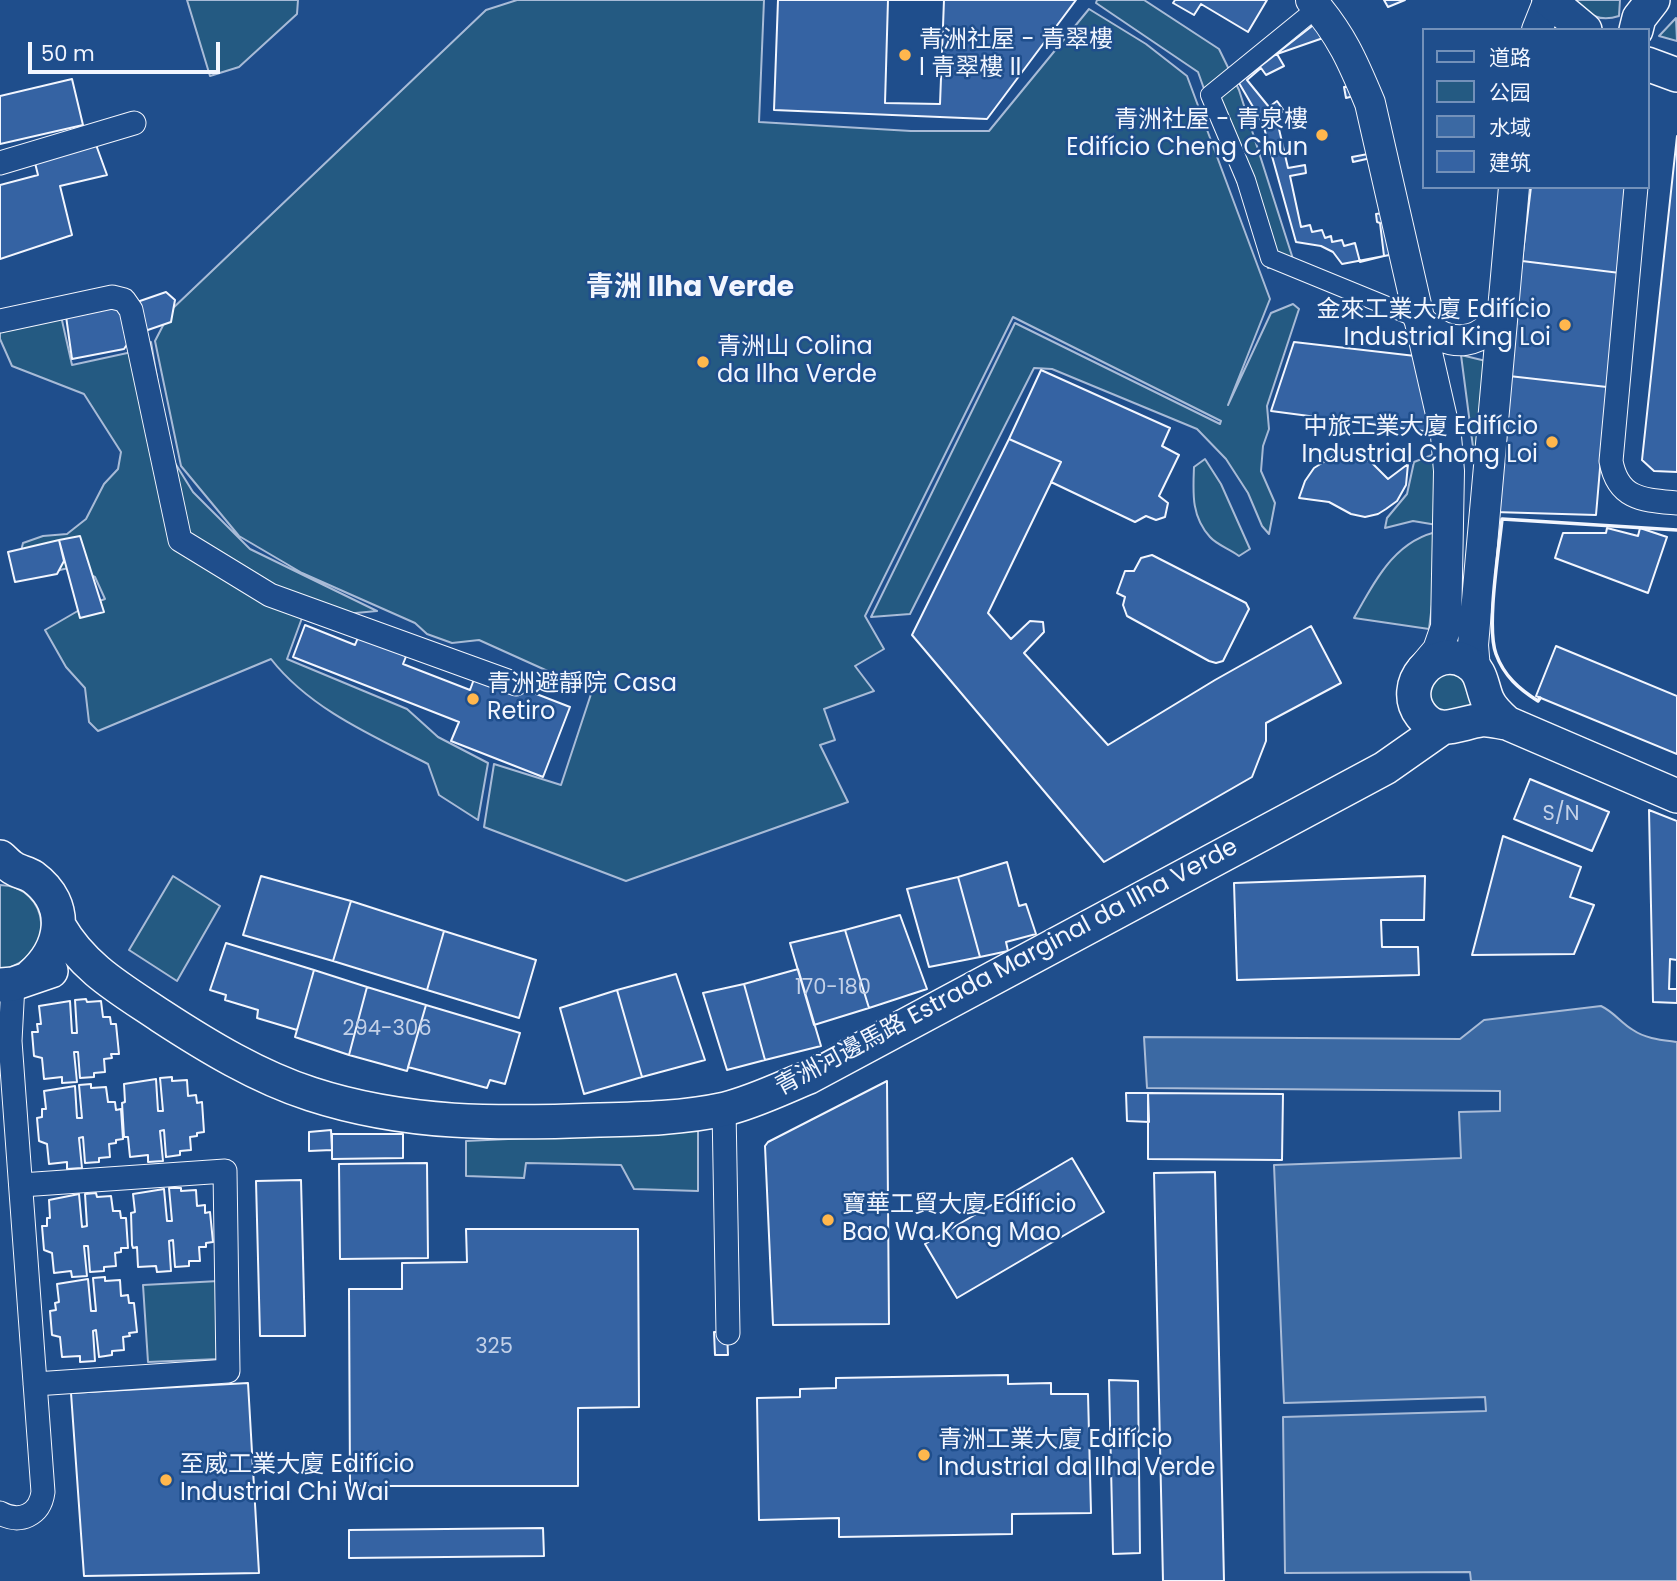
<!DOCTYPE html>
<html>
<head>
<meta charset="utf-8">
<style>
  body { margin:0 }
  #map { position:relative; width:1677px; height:1581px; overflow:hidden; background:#1f4e8c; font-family:Poppins,"Noto Sans SC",sans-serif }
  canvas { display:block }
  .legend { position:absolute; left:1422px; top:28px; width:228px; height:161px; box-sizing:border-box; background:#1f4e8c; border:2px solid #7391ba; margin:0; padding:9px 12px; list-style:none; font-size:21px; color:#f2f6ff }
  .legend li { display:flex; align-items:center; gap:14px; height:35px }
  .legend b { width:35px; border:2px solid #7391ba }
  .scale { position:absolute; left:28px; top:42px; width:192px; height:32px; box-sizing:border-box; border:4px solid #f2f6ff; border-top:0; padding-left:9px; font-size:21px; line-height:24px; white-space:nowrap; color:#f2f6ff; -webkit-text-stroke:5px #1f4e8c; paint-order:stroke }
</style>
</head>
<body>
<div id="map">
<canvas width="1677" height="1581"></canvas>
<ul class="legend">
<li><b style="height:9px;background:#1f4e8c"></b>道路</li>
<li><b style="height:19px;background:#245a82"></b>公园</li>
<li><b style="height:19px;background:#3b69a3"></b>水域</li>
<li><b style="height:19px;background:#3563a3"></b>建筑</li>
</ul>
<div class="scale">50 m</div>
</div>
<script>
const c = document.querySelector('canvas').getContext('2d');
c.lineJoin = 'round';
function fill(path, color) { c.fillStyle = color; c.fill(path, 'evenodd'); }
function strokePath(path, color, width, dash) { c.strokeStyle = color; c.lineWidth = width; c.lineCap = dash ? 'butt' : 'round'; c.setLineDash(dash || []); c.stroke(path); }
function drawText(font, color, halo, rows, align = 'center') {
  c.font = font + ' Poppins,"Noto Sans SC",sans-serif'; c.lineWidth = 5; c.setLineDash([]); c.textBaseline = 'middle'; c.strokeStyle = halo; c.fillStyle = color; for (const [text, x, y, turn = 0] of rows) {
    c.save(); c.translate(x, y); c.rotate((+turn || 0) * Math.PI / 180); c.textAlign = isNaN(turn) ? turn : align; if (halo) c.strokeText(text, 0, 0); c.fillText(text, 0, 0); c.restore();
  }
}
const green = new Path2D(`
  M 187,0 L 298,0 L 297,14 L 239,67 L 210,76 Z
  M 517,0 L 764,0 L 759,122 L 911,131 L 989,131 L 1089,9 L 1146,44 L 1187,76 L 1270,299 L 1228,405 L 1271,313 L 1293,304 L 1299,309 L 1267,406 L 1269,429 L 1263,446 L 1261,471 L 1275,503 L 1269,534 L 1262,526 L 1248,493 L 1226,459 L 1197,429 L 1052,369 L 1034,368 L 910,614 L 871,617 L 1015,323 L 1220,424 L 1221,421 L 1013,317 L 865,616 L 884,649 L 855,666 L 874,691 L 824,709 L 835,740 L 820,745 L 848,802 L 626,881 L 484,827 L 494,764 L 561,785 L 592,691 L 479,640 L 452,643 L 427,634 L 415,623 L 302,573 L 239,536 L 181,466 L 155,341 L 171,310 L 486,10 Z
  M 1097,0 L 1144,0 L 1219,49 L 1239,90 L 1293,259 L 1268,268 L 1198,72 L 1096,3 Z
  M 1573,0 L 1620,0 L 1619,16 C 1598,23 1589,14 1573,0 Z
  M 1676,18 L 1677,41 L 1659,36 Z
  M 61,316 L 72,365 L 132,352 L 151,342 L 170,455 L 193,492 L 250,549 L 377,611 L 302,618 L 287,659 L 407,709 L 438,737 L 488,763 L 478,820 L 439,795 L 428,764 C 373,736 310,709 271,659 L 98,731 L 89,722 L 85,688 L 66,667 L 45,630 L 88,605 L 105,599 L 95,577 L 73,567 L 38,575 L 18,563 L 23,543 L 43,536 L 67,534 L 86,519 L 104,484 L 118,469 L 121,452 L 84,394 L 12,366 L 0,339 L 0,331 Z
  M 1461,355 L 1490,362 L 1476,470 Z
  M 1432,455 L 1437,472 L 1437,525 L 1413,521 L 1385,528 L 1387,518 L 1407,494 L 1414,462 Z
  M 1205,459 L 1221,484 L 1250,549 L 1239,556 C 1230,549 1217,545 1210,537 C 1191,516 1193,493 1194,467 Z
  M 1441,531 L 1429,629 L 1354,618 C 1375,581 1395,539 1441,531 Z
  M 1458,667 L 1474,704 L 1444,720 L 1422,686 Z
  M 173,876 L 220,906 L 177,981 L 129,950 Z
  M 0,885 C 50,886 59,956 2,970 L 0,969 Z
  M 698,1130 L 698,1191 L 634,1189 L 621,1165 L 526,1163 L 524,1178 L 466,1176 L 466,1141 Z
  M 219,1281 L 219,1359 L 148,1362 L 143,1285 Z`);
fill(green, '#245a82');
strokePath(green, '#a8bbd7', 2);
const water = new Path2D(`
  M 1601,1006 C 1614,1012 1621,1023 1633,1030 C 1646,1039 1662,1040 1677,1042 L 1677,1581 L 1471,1581 L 1470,1572 L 1285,1573 L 1283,1417 L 1486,1411 L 1485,1397 L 1284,1403 L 1274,1165 L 1461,1158 L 1459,1112 L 1500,1111 L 1500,1091 L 1147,1088 L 1144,1037 L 1460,1039 L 1484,1020 Z`);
fill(water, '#3b69a3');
strokePath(water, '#a8bbd7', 2);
const building = new Path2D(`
  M 778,0 L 1076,0 L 987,119 L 774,110 Z
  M 888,0 L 944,0 L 940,104 L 885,103 Z
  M 1175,0 L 1267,0 L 1248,32 L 1201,4 L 1194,15 L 1173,3 Z
  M 1384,0 L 1405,0 L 1388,7 Z
  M 1321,19 L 1377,158 L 1400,253 L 1342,264 L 1333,252 L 1321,246 L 1296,242 L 1263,124 L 1239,83 Z
  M 1326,37 L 1351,86 L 1344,87 L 1346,98 L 1354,96 L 1368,154 L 1352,157 L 1353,162 L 1371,158 L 1383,213 L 1376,214 L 1377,222 L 1380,223 L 1384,256 L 1360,262 L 1355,243 L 1344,246 L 1342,240 L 1332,242 L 1331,236 L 1325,238 L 1322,230 L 1312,232 L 1310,225 L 1301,227 L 1290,176 L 1306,173 L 1305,165 L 1288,168 L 1276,116 L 1284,111 L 1277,101 L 1269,107 L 1247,80 L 1261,68 L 1266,75 L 1284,66 L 1277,54 Z
  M 72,79 L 83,125 L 0,144 L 0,96 Z
  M 1677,136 L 1677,472 L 1654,471 L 1642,460 Z
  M 95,142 L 107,175 L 60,186 L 72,235 L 0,259 L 0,185 L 38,175 L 34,159 Z
  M 1531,187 L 1630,187 L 1620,273 L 1522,261 Z
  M 1522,261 L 1620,273 L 1607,387 L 1509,376 Z
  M 166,292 L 175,300 L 171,322 L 142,332 L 137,302 Z
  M 126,300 L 128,343 L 124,349 L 72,359 L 65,309 Z
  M 1294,342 L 1424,357 L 1431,432 L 1271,411 Z
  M 1041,370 L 1170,428 L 1162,446 L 1179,455 L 1159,496 L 1168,503 L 1165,517 L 1156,520 L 1146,516 L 1135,522 L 1051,482 L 1061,462 L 1009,439 Z
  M 1509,376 L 1607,387 L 1596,515 L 1494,512 Z
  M 1009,439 L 1061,462 L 988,613 L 1011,639 L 1030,621 L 1043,622 L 1044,632 L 1024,653 L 1108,745 L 1215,680 L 1311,626 L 1341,683 L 1266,723 L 1266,741 L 1252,777 L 1104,862 L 912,635 Z
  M 1335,455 L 1358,455 L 1372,463 L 1388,479 L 1408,464 L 1406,485 L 1397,501 L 1386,509 L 1378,514 L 1365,517 L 1351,514 L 1329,502 L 1299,498 L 1305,481 L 1314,468 Z
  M 1607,528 L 1638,536 L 1640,528 L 1667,537 L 1648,593 L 1555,558 L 1563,533 L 1606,533 Z
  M 80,536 L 104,612 L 80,618 L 59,540 Z
  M 59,540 L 64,561 L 57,574 L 15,582 L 8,552 Z
  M 1152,555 L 1246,603 L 1249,609 L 1223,661 L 1216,663 L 1209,661 L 1127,616 L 1123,605 L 1125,597 L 1117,593 L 1125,571 L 1134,571 L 1141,558 Z
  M 305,625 L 355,645 L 359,635 L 407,654 L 403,664 L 470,690 L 477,671 L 570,707 L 543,777 L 451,741 L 459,722 L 293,657 Z
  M 1556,646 L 1677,696 L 1677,754 L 1536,696 Z
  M 1530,779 L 1609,812 L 1592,851 L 1514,819 Z
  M 1649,810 L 1677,821 L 1677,1003 L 1653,1002 Z
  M 1503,836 L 1581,867 L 1570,897 L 1594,905 L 1574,954 L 1472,955 Z
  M 1007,862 L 1019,906 L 1026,904 L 1036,934 L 1006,942 L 1008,951 L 980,957 L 958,877 Z
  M 261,876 L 351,901 L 333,961 L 243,935 Z
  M 1425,876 L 1424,920 L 1381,920 L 1382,947 L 1418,947 L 1419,975 L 1237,980 L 1234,883 Z
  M 958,877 L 980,957 L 929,967 L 907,889 Z
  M 351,901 L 444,931 L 427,990 L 333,961 Z
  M 900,915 L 927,989 L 869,1008 L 845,930 Z
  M 845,930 L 869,1008 L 814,1025 L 790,943 Z
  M 444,931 L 536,960 L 519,1018 L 427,990 Z
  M 226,943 L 314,970 L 297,1030 L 257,1018 L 258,1010 L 225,1000 L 226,995 L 210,990 Z
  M 1670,959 L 1677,960 L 1677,989 L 1669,989 Z
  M 798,969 L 821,1046 L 765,1060 L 744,984 Z
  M 314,970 L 367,987 L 349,1055 L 295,1037 Z
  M 676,974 L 705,1060 L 642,1077 L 617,990 Z
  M 744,984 L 765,1060 L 727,1070 L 703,993 Z
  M 367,987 L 426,1005 L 407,1071 L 349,1055 Z
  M 617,990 L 642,1077 L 584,1094 L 560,1008 Z
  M 86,999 L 87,1002 L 101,1001 L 103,1017 L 110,1017 L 111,1024 L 116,1024 L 119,1054 L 111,1054 L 112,1058 L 104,1059 L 105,1072 L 94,1073 L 94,1077 L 80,1078 L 78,1052 L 74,1052 L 77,1082 L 62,1083 L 62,1077 L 44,1079 L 42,1058 L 34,1056 L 32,1032 L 38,1032 L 37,1024 L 41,1024 L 39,1006 L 70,1001 L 72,1033 L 77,1033 L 75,1000 Z
  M 426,1005 L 520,1033 L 505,1084 L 490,1080 L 487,1088 L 408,1067 Z
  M 172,1077 L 172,1081 L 187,1080 L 188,1096 L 196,1095 L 197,1103 L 202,1102 L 204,1132 L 197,1133 L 197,1136 L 190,1137 L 191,1150 L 180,1151 L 180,1155 L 166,1157 L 164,1130 L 160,1131 L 163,1161 L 148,1162 L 148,1155 L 130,1157 L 128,1137 L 124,1137 L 122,1103 L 125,1102 L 124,1084 L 156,1079 L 158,1111 L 163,1111 L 160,1078 Z
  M 887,1081 L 889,1324 L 773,1325 L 765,1146 L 768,1142 Z
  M 91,1084 L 91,1088 L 106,1087 L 108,1102 L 115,1102 L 116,1110 L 121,1109 L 123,1139 L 116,1140 L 116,1143 L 109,1144 L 110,1157 L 99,1158 L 99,1162 L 85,1163 L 83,1137 L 79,1138 L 82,1168 L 67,1169 L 67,1162 L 49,1164 L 47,1144 L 39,1141 L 37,1118 L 42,1117 L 42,1109 L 46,1109 L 44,1091 L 75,1086 L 77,1118 L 82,1118 L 79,1085 Z
  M 1126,1093 L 1148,1093 L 1149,1122 L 1127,1121 Z
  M 1148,1093 L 1283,1094 L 1282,1160 L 1148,1159 Z
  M 331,1130 L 332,1150 L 309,1151 L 309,1132 Z
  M 332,1134 L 403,1134 L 403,1158 L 332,1159 Z
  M 1072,1158 L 1104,1212 L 957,1298 L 925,1244 Z
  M 427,1163 L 428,1258 L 340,1259 L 339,1164 Z
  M 1215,1172 L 1224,1581 L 1163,1581 L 1154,1173 Z
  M 301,1180 L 305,1336 L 260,1336 L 256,1181 Z
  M 169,1188 L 181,1188 L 181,1191 L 196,1190 L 197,1206 L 205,1205 L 205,1213 L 210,1212 L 213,1242 L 206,1243 L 206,1247 L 199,1247 L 200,1261 L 189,1261 L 189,1266 L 175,1267 L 173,1240 L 169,1241 L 171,1271 L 157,1272 L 156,1266 L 138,1267 L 137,1247 L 133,1248 L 132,1245 L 131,1213 L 135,1212 L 133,1194 L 164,1189 L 167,1221 L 172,1221 Z
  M 96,1193 L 97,1197 L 111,1196 L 113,1211 L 120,1211 L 121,1218 L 126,1218 L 128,1248 L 121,1248 L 121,1252 L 115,1253 L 116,1266 L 104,1267 L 104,1271 L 90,1272 L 88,1246 L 84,1246 L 87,1276 L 72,1277 L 71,1271 L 54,1273 L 52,1253 L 44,1250 L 42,1226 L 47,1226 L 47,1218 L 50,1218 L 49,1200 L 79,1194 L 82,1227 L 87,1226 L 85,1194 Z
  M 466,1229 L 638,1229 L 639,1407 L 578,1408 L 578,1486 L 350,1486 L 349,1289 L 402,1289 L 402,1263 L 467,1262 Z
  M 105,1277 L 105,1281 L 120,1280 L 121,1296 L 128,1295 L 129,1303 L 134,1303 L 137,1332 L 129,1333 L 130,1336 L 123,1337 L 124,1350 L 112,1351 L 112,1355 L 99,1357 L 96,1330 L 93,1331 L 95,1361 L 80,1362 L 80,1356 L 62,1357 L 60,1337 L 52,1335 L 50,1311 L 56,1310 L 55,1303 L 59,1302 L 57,1284 L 88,1279 L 91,1311 L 96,1311 L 93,1278 Z
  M 714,1332 L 727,1332 L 728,1355 L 715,1355 Z
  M 1008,1375 L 1008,1384 L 1051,1383 L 1051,1394 L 1088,1394 L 1091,1513 L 1012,1514 L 1012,1534 L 839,1537 L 839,1518 L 759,1520 L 757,1398 L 800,1397 L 800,1389 L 836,1388 L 836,1378 Z
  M 1109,1380 L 1138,1381 L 1140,1553 L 1113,1554 Z
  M 248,1383 L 259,1573 L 84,1576 L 71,1393 Z
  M 543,1528 L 544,1556 L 349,1558 L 349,1530 Z`);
fill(building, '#3563a3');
strokePath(building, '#f2f6ff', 2);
const pedestrian = new Path2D(`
  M 1318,7 L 1210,95 L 1246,180 L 1270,258 L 1419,319`);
const minor = new Path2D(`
  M 0,163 L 134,123
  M 1636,187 L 1611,461 C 1618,500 1644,500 1677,503
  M 0,321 L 112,297 L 124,300 L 131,310 L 180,540 L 270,595 L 516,684
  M 724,1109 L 728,1333
  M 21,1185 L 225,1171 L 228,1371 L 35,1384
  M 0,1513 C 20,1524 40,1515 43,1492 L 10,1041 L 13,984`);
const tertiary = new Path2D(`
  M 1311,0 C 1341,34 1353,62 1370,103 L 1446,436 L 1449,471 L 1446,627 L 1438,650 L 1422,669
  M 1537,30 L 1549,0
  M 1419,319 C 1447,351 1487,347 1503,306
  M 1475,669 L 1473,645 L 1514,187`);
const secondary = new Path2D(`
  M 1549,0 L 1585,30
  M 1636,30 L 1639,18 L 1653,0
  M 1647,64 L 1677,75
  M 1507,723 C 1499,716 1491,709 1487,699 C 1481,684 1482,671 1467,662 C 1434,643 1398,685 1421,715 C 1438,737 1459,723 1481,720 C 1489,719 1499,722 1507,723 L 1677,796
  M 0,857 C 4,860 8,865 13,868 C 19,872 27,873 33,877 C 71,905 63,948 31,976
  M 59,926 C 84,969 121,989 161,1016 C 207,1046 258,1077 311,1094 C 406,1125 500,1124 599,1120 C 640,1119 684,1118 725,1109 C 754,1102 782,1088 809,1077 L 1385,768 L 1442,728
  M 0,985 L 13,984 L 51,971`);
strokePath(pedestrian, '#f2f6ff', 20);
strokePath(minor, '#f2f6ff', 25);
strokePath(tertiary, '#f2f6ff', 32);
strokePath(secondary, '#f2f6ff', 36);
strokePath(pedestrian, '#1f4e8c', 18);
strokePath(minor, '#1f4e8c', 23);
strokePath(tertiary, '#1f4e8c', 30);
strokePath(secondary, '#1f4e8c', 33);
strokePath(new Path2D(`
  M 1540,698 L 1538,701 C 1519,689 1504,676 1496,654 C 1486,627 1499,550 1502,519 L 1677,530`), '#f2f6ff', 3.5);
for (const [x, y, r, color] of [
  [905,55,7,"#ffb74d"],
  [1322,135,7,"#ffb74d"],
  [1565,325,7,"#ffb74d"],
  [703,362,7,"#ffb74d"],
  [1552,442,7,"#ffb74d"],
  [473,699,7,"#ffb74d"],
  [828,1220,7,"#ffb74d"],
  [924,1455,7,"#ffb74d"],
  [166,1480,7,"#ffb74d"]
]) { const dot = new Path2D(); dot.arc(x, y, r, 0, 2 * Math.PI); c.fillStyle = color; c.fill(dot); strokePath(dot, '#1f4e8c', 2.5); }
drawText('21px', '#c3d1e8', null, [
  ["S/N",1561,815],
  ["170-180",833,989],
  ["294-306",387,1030],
  ["325",494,1348]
]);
drawText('24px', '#f2f6ff', '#1f4e8c', [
  ["青洲社屋 - 青翠樓",919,41],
  ["I 青翠樓 II",919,69],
  ["青洲社屋 - 青泉樓",1308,121,"right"],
  ["Edifício Cheng Chun",1308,149,"right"],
  ["金來工業大廈 Edifício",1551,311,"right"],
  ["Industrial King Loi",1551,339,"right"],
  ["青洲山 Colina",717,348],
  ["da Ilha Verde",717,376],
  ["中旅工業大廈 Edifício",1538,428,"right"],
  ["Industrial Chong Loi",1538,456,"right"],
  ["青洲避靜院 Casa",487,685],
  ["Retiro",487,713],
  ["寶華工貿大廈 Edifício",842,1206],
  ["Bao Wa Kong Mao",842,1234],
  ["青洲工業大廈 Edifício",938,1441],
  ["Industrial da Ilha Verde",938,1469],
  ["至威工業大廈 Edifício",180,1466],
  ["Industrial Chi Wai",180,1494]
], 'left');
drawText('24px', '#f2f6ff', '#1f4e8c', [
  ["青洲河邊馬路 Estrada Marginal da Ilha Verde",1007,968,-28]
]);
drawText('bold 28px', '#f2f6ff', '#1f4e8c', [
  ["青洲 Ilha Verde",690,289]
]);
</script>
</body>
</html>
